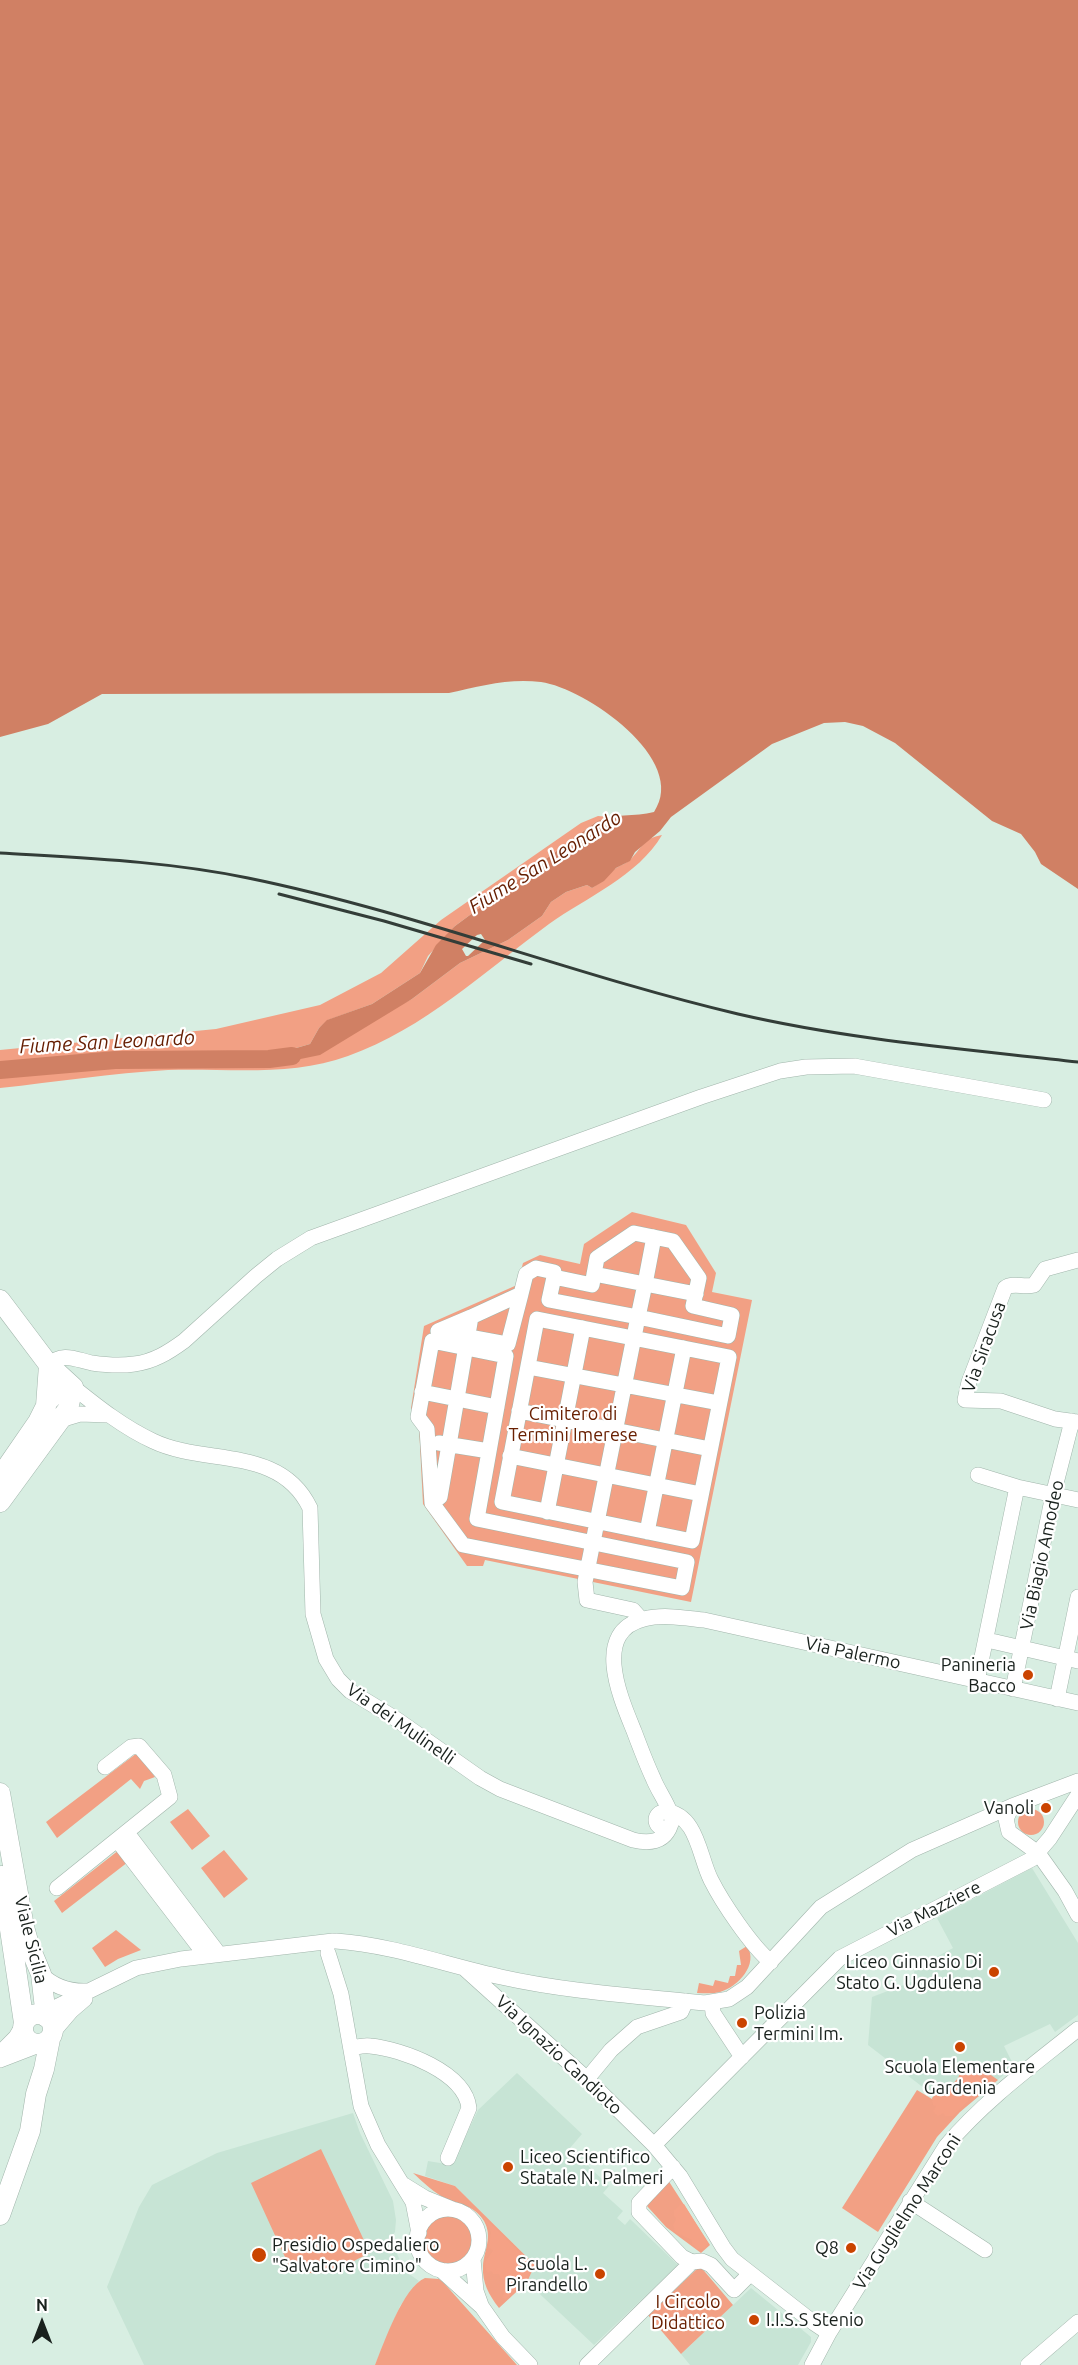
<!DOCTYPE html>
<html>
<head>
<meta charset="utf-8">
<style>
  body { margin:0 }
  #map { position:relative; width:1078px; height:2365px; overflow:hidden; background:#d8eee2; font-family:Ubuntu,sans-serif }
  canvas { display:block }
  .north { position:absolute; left:12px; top:2293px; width:60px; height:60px; -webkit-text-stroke:4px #fff; paint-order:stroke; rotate:0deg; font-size:16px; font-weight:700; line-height:24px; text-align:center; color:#19211d }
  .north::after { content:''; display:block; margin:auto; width:21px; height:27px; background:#19211d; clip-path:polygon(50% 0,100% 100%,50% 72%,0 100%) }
</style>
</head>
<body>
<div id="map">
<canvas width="1078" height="2365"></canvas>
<div class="north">N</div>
</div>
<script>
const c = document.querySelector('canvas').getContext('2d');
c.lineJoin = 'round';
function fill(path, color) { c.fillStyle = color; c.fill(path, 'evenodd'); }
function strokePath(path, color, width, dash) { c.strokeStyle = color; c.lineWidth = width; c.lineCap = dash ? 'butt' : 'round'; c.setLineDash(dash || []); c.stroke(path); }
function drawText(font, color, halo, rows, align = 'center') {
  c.font = font + ' Ubuntu,sans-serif'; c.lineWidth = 4.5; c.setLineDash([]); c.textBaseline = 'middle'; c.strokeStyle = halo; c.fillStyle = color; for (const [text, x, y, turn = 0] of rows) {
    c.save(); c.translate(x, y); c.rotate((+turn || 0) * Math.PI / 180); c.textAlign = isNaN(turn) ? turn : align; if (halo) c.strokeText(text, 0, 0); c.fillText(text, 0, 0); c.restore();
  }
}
fill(new Path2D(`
  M 1032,1868 L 1078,1943 L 1078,2015 L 1055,2032 L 1050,2024 L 1004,2046 L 1014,2066 L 960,2112 L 920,2085 L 868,2045 L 872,1997 L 914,1981 L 914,1972 L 918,1967 L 953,1948 L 937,1918 Z
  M 517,2073 L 582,2134 L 570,2148 L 609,2186 L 603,2193 L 623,2211 L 617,2218 L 625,2225 L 630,2219 L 678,2265 L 594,2345 L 527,2282 L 535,2265 L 455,2186 L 425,2176 L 428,2161 L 452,2165 L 478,2110 Z
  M 353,2113 L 360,2133 L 393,2201 L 396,2220 L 395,2232 L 390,2239 L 405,2271 L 419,2281 L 400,2306 L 375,2365 L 144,2365 L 107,2287 L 139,2207 L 152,2185 L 217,2153 Z
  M 751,2288 L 811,2337 L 811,2342 L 798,2365 L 690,2365 L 681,2354 Z`), '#c7e4d5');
fill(new Path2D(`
  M 598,816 L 610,817 L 596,822 L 455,926 L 428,956 L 420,973 L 372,1004 L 328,1020 L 319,1028 L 310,1044 L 279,1053 L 281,1063 L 412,999 L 460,963 L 508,940 L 542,916 L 551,902 L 566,892 L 587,885 L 592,888 C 602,882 609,872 618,867 C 621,865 627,863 630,860 C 642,848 643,838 662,835 C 638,876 587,897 549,924 C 485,971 424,1029 348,1056 C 292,1077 227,1068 168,1070 C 112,1073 56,1082 0,1088 L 0,1050 L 216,1029 L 320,1005 L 381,973 L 441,920 L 581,823 Z
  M 632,1212 L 686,1225 L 716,1273 L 712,1292 L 752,1300 L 691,1602 L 485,1560 L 483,1566 L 467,1566 L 423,1504 L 419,1427 L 411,1408 L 424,1326 L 517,1285 L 523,1263 L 540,1255 L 580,1264 L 584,1244 Z
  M 137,1753 L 155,1777 L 144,1781 L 140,1789 L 131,1779 L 57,1838 L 46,1822 Z
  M 188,1809 L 210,1836 L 192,1850 L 170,1822 Z
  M1018 1822a13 13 0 1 1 26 0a13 13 0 1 1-26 0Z
  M 119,1850 L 128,1862 L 62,1913 L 54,1901 Z
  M 224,1850 L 248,1879 L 224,1898 L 201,1868 Z
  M 116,1930 L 141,1950 L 118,1959 L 105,1967 L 92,1948 Z
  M 747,1946 C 759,1964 738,1987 720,1992 C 713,1994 704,1993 697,1993 L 699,1983 L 713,1986 L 715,1980 L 728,1983 L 730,1976 L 735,1976 L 737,1965 L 741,1965 L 739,1951 Z
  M 972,2062 L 998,2080 L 960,2112 L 937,2137 L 878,2232 L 842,2208 L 917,2090 L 937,2102 Z
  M 321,2149 L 370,2253 C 338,2268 325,2281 290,2268 L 251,2183 Z
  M 413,2173 L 455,2186 L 535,2265 L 527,2282 L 499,2308 C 489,2295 482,2283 483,2266 C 484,2250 493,2237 484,2221 C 474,2204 457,2205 441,2196 C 431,2190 422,2181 413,2173 Z
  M 668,2180 L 710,2245 L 701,2253 L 666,2227 L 647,2206 Z
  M424 2240a25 25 0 1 1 50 0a25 25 0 1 1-50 0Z
  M 700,2266 L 733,2305 L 681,2354 L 648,2315 Z
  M 425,2278 L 439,2279 L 443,2282 L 517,2365 L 375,2365 C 384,2343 403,2287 425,2278 Z`), '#f2a084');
fill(new Path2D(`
  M 970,2069 L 979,2073 L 981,2080 L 975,2088 L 967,2092 L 969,2096 L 968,2101 L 953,2116 L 945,2116 L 943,2113 L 938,2116 L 935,2114 L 933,2111 L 936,2106 L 933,2105 L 932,2098 C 937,2092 952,2084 957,2081 L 960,2073 Z
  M 681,2204 L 684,2204 L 708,2243 L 705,2248 L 697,2249 L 692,2244 L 692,2240 L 675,2232 L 673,2225 L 676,2219 L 674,2216 L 674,2210 Z
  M 483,2216 L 533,2265 L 525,2281 L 506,2299 L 502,2298 L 508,2280 L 501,2278 L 499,2274 L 493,2274 L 491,2271 L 488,2273 C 482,2263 487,2259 493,2251 L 489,2248 L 491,2232 Z`), '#f5a185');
fill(new Path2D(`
  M 0,0 L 1078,0 L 1078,889 L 1041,864 L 1035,852 L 1021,834 L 992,821 L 895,743 L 863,726 L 845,722 L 824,723 L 772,744 L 671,817 L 660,831 L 635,852 L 630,861 L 616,868 L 604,881 L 592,888 L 587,885 L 566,892 L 551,902 L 542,916 L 508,940 L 460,963 L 412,999 L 320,1055 L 281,1063 L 269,1059 L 279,1053 L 310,1044 L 319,1028 L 327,1020 L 372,1004 L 420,973 L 436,945 L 455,926 L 596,822 C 613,813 635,817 654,812 C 690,760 585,688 541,682 C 509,678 480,686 449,693 L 102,694 L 48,724 L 0,737 ZM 481,934 L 485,940 L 468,956 L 466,956 L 462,949 L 477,935 Z`), '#d08064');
strokePath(new Path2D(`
  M 0,1070 L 115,1060 L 269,1059 L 292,1056`), '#d08064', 18);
const minor = new Path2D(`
  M 1078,1260 L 1045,1269 L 1034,1285 C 1024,1288 1013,1282 1005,1288 L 969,1382 L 965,1400 L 1001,1401 L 1055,1419 L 1078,1422
  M 594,1274 L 645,1284 L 654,1237
  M 471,1317 L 438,1331 L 508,1344 L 521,1294
  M 537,1319 L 729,1357 L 692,1541 L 502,1502 Z
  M 432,1341 L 506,1356 L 477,1519 L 687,1562 L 682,1588 L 463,1545 L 432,1503 L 427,1429 L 418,1417 Z
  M 49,1365 C 62,1351 77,1360 92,1363 C 106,1365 121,1366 134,1364 C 153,1362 169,1352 184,1341 L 256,1276 L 277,1259 L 311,1238 L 701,1097 L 780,1071 L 806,1067 L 854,1066 L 1044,1100
  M 528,1367 L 719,1403
  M 422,1392 L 497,1407
  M 46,1406 L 62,1391 L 73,1387 C 98,1407 123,1427 153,1441 C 205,1466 280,1445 310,1508 L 313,1614 L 326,1659 L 338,1679 L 350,1691 L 396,1719 L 480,1778 L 500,1789 L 633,1840 C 650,1844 665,1842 671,1824
  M 519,1411 L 710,1449
  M 60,1420 L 80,1414 L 108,1415
  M 439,1443 L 489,1451
  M 510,1456 L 701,1494
  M 978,1475 L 1017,1487 L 1078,1500
  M 435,1501 L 440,1497 L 471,1317 L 521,1294 L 526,1274 L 536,1268 L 554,1272 L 554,1277
  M 547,1512 L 583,1328
  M 647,1532 L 684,1348
  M 641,1619 L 633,1610 L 587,1600 L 585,1582 L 638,1317 L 728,1336 L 732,1315 L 693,1306 L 699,1278 L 673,1241 L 634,1233 L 597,1258 L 592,1285 L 554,1277 L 549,1300 L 638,1317 L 645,1284 L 696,1294
  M 987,1640 L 1078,1661
  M 977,1681 L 1017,1487
  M 1013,1689 L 1053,1495 L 1072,1421
  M 1057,1699 L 1078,1597
  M 1012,1806 L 1006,1819 L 1009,1832 L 1038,1853 L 1065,1891 L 1078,1915
  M 665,1811 C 698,1815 699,1857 711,1880 C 722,1902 752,1947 771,1962
  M656 1820a8 8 0 1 1 16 0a8 8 0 1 1-16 0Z
  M 671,1815 C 667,1802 658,1791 653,1778 C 646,1763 640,1747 634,1731 C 621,1699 591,1632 644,1619 C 663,1614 685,1618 704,1620 L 1078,1703
  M 57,1888 L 170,1797 L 164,1775 L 139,1746 L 131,1747 L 105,1767
  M 336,1941 C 392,1945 446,1965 501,1977 C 568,1992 637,1996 705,2003 L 729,1999 L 747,1987 L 821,1907 L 912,1850 L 1012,1806 L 1078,1781
  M 328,1953 L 341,1994 L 361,2106 L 378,2145 L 413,2202 L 419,2233
  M 206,1956 L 121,1845 L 120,1842 L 122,1837 L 126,1836 L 131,1838 L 219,1954
  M 465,1969 L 587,2079 L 654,2145 L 680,2176 L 723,2247 L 732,2259 L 814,2323 L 829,2333
  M 41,1974 C 54,1987 69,1992 88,1991
  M 712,2002 L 713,2013 L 742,2057
  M 38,2014 L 46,2012 L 136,1968 L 181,1959 L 333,1941
  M 53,2032 L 71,2011 L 85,1999
  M 351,2048 C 357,2047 364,2045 370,2046 C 402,2049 465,2072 469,2108 L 448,2158
  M 0,2053 L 16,2037 L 23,2025
  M 0,2060 L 39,2045
  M 587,2079 L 611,2050 L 637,2027 L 681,2012 L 686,2001
  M 654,2145 L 840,1958 L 1032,1859 L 1050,1838 L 1078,1795
  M 673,2167 L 639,2203 L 639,2212 L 682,2257 L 692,2262 L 702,2261 L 711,2265 L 734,2290 L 750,2274
  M 404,2185 L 425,2198 L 452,2209
  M 910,2201 L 985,2250
  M417 2240a31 31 0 1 1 62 0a31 31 0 1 1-62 0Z
  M 473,2259 L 476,2291 L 481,2305
  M 441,2270 L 482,2307 L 503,2337 L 530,2365
  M 587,2365 L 692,2262
  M 812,2365 L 829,2333 L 946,2146 C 985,2100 1032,2066 1078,2029
  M 1028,2365 L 1078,2322`);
const major = new Path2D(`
  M 0,1300 L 49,1365 L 73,1387 L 68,1409 L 0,1502
  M 0,1477 L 38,1422 L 46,1406 L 49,1365
  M 0,1793 L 24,1927 L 29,1945 L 41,1974 L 46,2017
  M 2,1876 L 24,2023
  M23 2029a15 15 0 1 1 30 0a15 15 0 1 1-30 0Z
  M 0,2215 L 30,2131 L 36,2094 L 44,2069 L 50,2039`);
strokePath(minor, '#a1b5ab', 16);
strokePath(major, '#a1b5ab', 21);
strokePath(minor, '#fff', 15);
strokePath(major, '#fff', 20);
strokePath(new Path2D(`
  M 0,853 C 83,858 166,861 248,878 C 414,912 573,975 738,1014 C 850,1040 965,1049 1078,1062
  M 279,894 L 384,921 L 531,964`), '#333d38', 3);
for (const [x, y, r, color] of [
  [1028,1675,6,"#ca4400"],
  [1046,1808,6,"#ca4400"],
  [994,1972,6,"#ca4400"],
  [742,2023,6,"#ca4400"],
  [960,2047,6,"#ca4400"],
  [508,2167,6,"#ca4400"],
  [851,2248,6,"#ca4400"],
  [259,2255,8,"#ca4400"],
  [600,2274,6,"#ca4400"],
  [754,2320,6,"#ca4400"]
]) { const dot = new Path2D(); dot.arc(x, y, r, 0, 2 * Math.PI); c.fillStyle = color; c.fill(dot); strokePath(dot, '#fff', 2); }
drawText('18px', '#19211d', '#fff', [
  ["Via Siracusa",984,1347,-70],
  ["Via Biagio Amodeo",1042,1555,-78],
  ["Via Palermo",853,1653,12],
  ["Via dei Mulinelli",401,1724,35],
  ["Via Mazziere",934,1909,-27],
  ["Viale Sicilia",31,1940,76],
  ["Via Ignazio Candioto",559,2055,43],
  ["Via Guglielmo Marconi",907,2212,-57]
]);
drawText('18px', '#692002', '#fff', [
  ["Cimitero di",573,1414],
  ["Termini Imerese",573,1435],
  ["I Circolo",688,2302],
  ["Didattico",688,2323]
]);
drawText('18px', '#19211d', '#fff', [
  ["Panineria",1016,1665],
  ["Bacco",1016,1686],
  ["Vanoli",1034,1808],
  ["Liceo Ginnasio Di",982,1962],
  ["Stato G. Ugdulena",982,1983],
  ["Polizia",754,2013,"left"],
  ["Termini Im.",754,2034,"left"],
  ["Scuola Elementare",960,2067,"center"],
  ["Gardenia",960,2088,"center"],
  ["Liceo Scientifico",520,2157,"left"],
  ["Statale N. Palmeri",520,2178,"left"],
  ["Presidio Ospedaliero",272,2245,"left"],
  ["\"Salvatore Cimino\"",272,2266,"left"],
  ["Q8",839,2248],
  ["Scuola L.",588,2264],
  ["Pirandello",588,2285],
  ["I.I.S.S Stenio",766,2320,"left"]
], 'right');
drawText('italic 20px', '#651d00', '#fff', [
  ["Fiume San Leonardo",545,862,-32],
  ["Fiume San Leonardo",107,1042,-3]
]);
</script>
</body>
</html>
